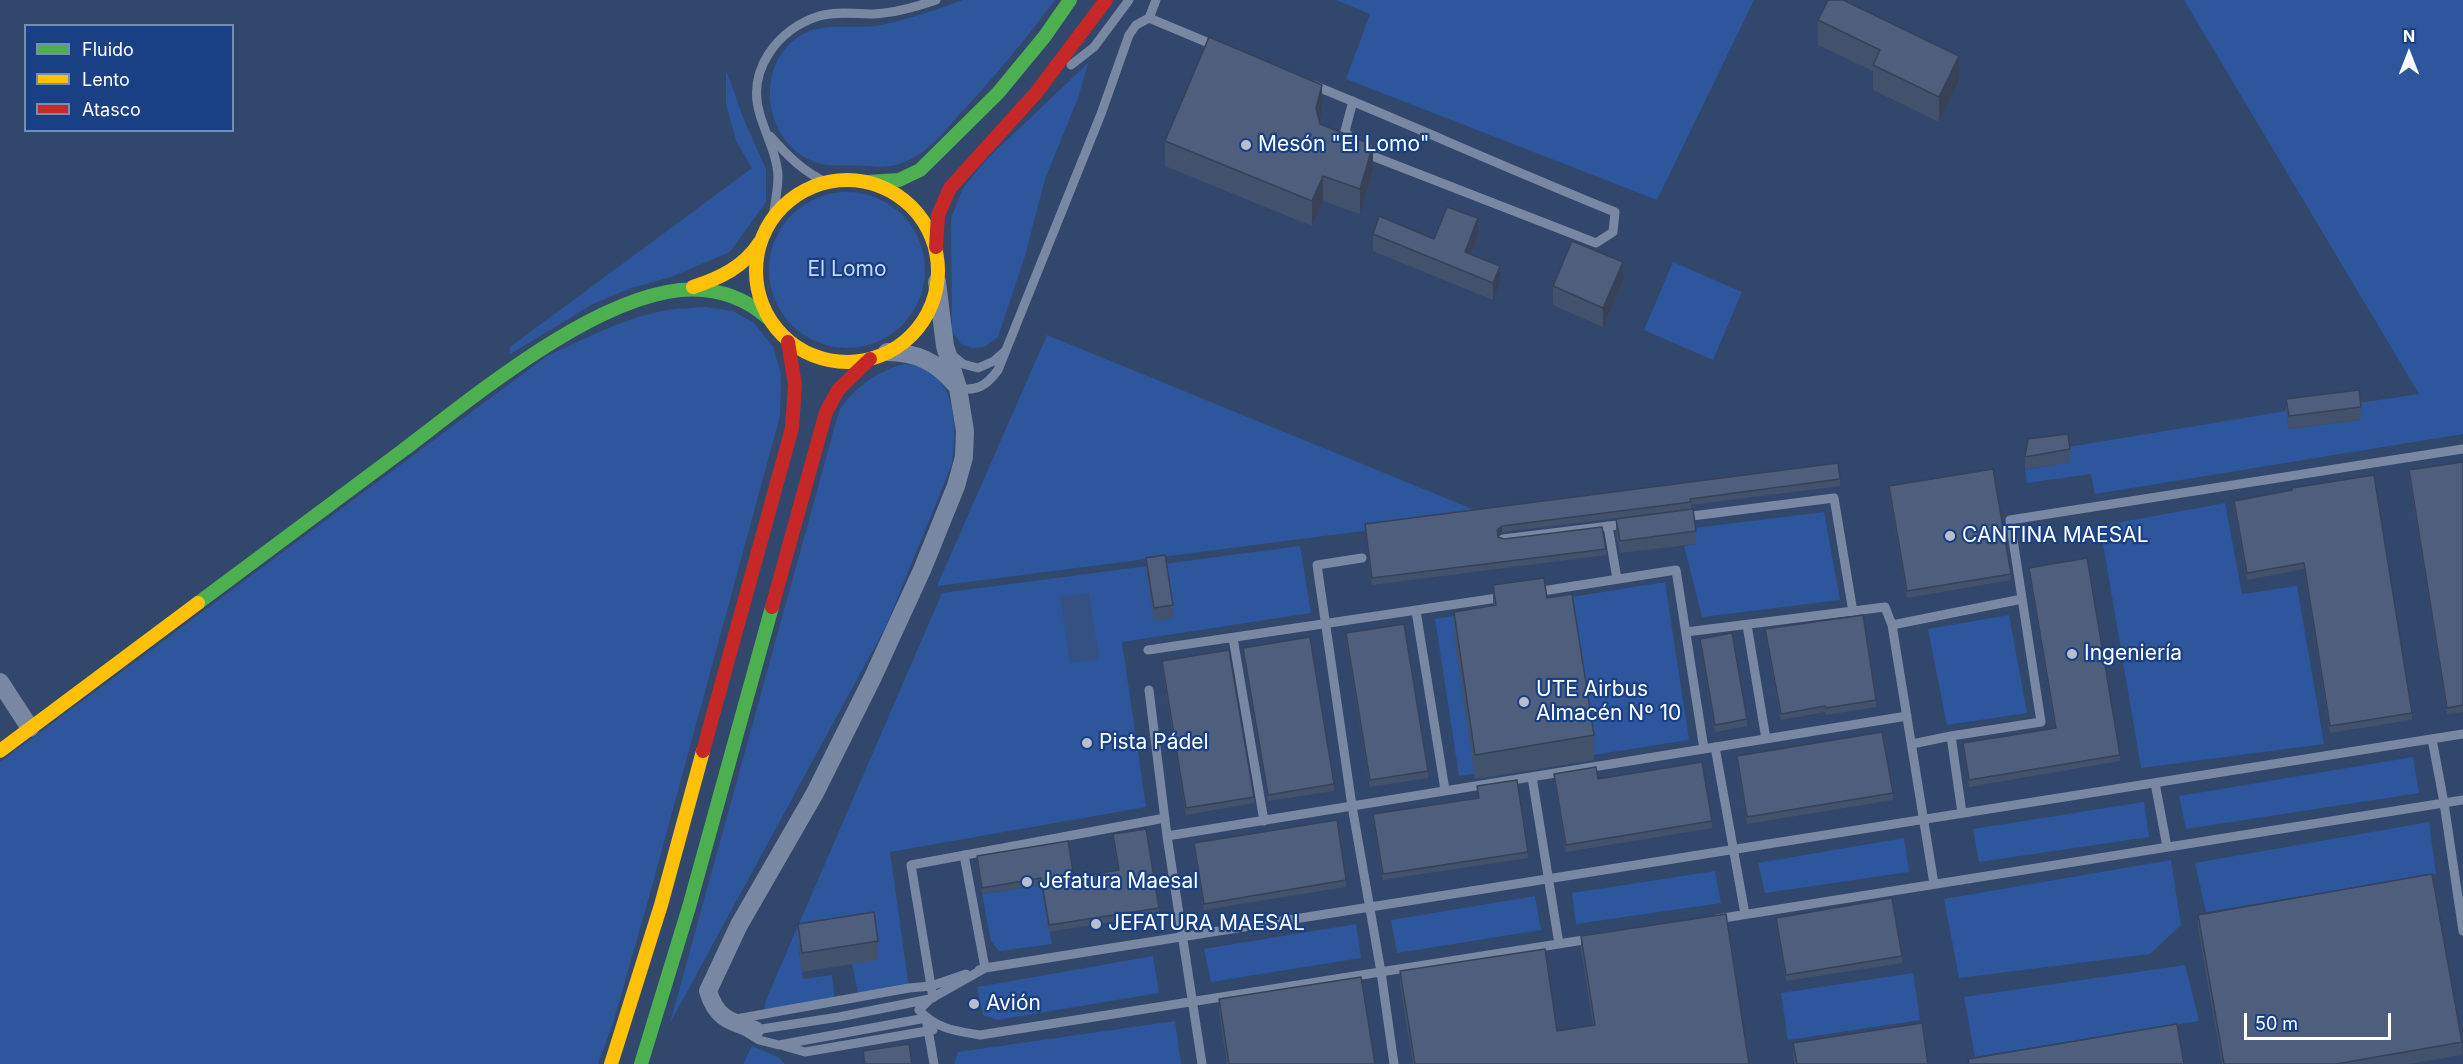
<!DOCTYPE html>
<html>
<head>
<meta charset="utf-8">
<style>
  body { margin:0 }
  #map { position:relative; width:2463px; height:1064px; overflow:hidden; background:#32476c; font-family:Inter,sans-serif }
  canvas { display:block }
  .legend { position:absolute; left:24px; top:24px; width:210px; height:108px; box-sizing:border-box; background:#194085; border:2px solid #758cb6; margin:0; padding:8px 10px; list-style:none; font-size:18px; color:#fff }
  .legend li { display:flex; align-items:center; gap:12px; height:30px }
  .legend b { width:30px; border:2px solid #758cb6 }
  .north { position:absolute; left:2379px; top:24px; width:60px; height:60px; -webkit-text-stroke:4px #194085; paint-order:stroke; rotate:0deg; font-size:16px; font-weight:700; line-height:24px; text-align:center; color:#fff }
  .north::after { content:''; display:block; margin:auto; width:21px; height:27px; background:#fff; clip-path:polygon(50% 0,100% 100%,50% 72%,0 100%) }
  .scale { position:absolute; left:2244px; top:1013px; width:147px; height:27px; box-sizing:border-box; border:3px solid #fff; border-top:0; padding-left:8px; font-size:18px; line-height:21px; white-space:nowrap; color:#fff; -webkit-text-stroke:4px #194085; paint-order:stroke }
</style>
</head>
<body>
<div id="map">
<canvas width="2463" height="1064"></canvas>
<ul class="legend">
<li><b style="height:8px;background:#4caf50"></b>Fluido</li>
<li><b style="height:8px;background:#ffc107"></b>Lento</li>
<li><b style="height:8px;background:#c62828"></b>Atasco</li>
</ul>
<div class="north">N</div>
<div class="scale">50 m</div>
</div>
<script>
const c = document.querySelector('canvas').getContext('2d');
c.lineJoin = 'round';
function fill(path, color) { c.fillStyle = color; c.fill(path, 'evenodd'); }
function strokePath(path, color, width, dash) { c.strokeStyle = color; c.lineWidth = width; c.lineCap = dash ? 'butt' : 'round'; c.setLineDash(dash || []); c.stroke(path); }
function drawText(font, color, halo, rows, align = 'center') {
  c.font = font + ' Inter,sans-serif'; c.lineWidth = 4.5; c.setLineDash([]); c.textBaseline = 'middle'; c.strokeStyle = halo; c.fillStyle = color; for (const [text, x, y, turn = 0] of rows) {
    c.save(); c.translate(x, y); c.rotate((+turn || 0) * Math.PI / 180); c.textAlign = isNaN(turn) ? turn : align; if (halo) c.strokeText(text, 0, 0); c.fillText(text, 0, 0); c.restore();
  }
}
fill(new Path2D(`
  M 963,0 L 1055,0 C 1025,40 993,79 959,115 C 945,131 929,151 909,160 C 893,168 882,167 865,166 C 844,164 827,169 808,159 C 765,137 756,71 794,40 C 820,19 850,31 881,25 C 909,19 936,10 963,0 Z
  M 1336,0 L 1754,0 L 1657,200 L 1346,79 L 1370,14 Z
  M 2184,0 L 2463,0 L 2463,434 L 2095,494 L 2091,474 L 2027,483 L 2025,470 L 2069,462 L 2068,447 L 2286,411 L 2289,429 L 2360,420 L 2359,403 L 2419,394 Z
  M 1088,63 L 1078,98 L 1045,179 L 1025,256 L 998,337 L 984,347 L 972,348 L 961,344 L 952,331 L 951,218 L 963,188 L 985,161 Z
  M 726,70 L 744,120 L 766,169 L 766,202 L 730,252 L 671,277 L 631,288 L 593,304 L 509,355 L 510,347 L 752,168 L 736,141 L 726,103 Z
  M769 270a78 78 0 1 1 156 0a78 78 0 1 1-156 0Z
  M 1673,262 L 1742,292 L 1713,360 L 1644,330 Z
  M 705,307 L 733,311 L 754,323 L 773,347 L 781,374 L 780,416 L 651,890 L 614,1020 L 598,1064 L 0,1064 L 0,762 L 547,356 C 586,338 626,317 668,310 C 680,308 693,308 705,307 Z
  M 1047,335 L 1487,515 L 937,586 Z
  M 904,364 C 956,366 958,425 952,464 L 886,626 L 670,1023 L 839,411 C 855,387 876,372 904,364 Z
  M 2225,503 L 2242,594 L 2297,586 L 2324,744 L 2141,768 L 2100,526 Z
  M 1824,512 L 1840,600 L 1702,617 L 1684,546 L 1696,544 L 1694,528 Z
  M 1300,546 L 1311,613 L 1122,642 L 1146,807 L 890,852 L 909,988 L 859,997 L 852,964 L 798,943 L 803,979 L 832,975 L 835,1002 L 763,1015 L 766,1000 L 942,593 Z
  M 1665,582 L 1689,740 L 1459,776 L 1435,619 Z
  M 2009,615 L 2027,713 L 1947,725 L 1928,629 Z
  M 2413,757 L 2419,793 L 2186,829 L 2179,796 Z
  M 2144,802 L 2149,837 L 1979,862 L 1973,829 Z
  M 2429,822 L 2436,874 L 2206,912 L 2195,863 Z
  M 1904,838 L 1909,872 L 1765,893 L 1758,863 Z
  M 2171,860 L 2181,925 L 2150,954 L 1959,978 L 1944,899 Z
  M 1715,871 L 1721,903 L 1576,924 L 1572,893 Z
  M 1041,885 L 1052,944 L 999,951 L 991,941 L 982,894 Z
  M 1535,896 L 1541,930 L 1397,953 L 1391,920 Z
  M 1356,924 L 1361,958 L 1211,982 L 1204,949 Z
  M 1153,956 L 1159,993 L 997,1020 L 983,1015 L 977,987 Z
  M 2185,965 L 2199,1021 L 1975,1057 L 1964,997 Z
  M 1913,973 L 1920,1020 L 1788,1040 L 1781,993 Z
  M 1175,1021 L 1181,1064 L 954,1064 L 958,1052 Z
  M 752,1046 L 778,1057 L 785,1064 L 743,1064 Z`), '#2d569c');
fill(new Path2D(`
  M 1089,593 L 1099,659 L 1070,663 L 1060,597 Z`), '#355184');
strokePath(new Path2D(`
  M 1149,18 L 1216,46
  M 1071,65 L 1094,47 L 1129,0
  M 1313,85 C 1414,126 1513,171 1615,212 L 1613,232 L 1596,243 L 1362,152 L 1345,131 L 1353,101
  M 770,136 C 788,156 803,172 828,183
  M 773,217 C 775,204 778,189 778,176 C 777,155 766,135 760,115 C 746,70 778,29 819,16 C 836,11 856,14 873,14 C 894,13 916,7 936,0
  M 952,355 L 963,364 L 978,368 L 994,361 L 1004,352
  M 958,388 C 977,392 987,385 998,370 L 1101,114 L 1129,35 L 1136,25 L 1149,18 L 1156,0
  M 1684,517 L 1834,498 L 1853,612
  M 1608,526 L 1617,579
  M 1503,539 L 1626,524
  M 1362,558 L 1317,565 L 1352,806 L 1381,972 L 1394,1064
  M 1536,592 L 1676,570 L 1704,749
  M 1416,611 L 1445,790
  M 1747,625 L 1766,739
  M 1686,632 L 1885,607 L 1892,625
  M 1233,638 L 1264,821
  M 1148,650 L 1504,597
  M 1149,690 L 1167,836
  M 2432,739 L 2444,803 L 2463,931
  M 1912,744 L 1951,736
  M 1715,747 L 1745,914
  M 1532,777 L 1559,944
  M 2155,783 L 2167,847
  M 1962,813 L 1951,736 L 2041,722 L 2010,520 L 2463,449
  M 964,855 L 985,968 L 979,970
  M 1934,884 L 1892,625 L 2022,599
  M 1717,919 L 2463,800
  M 933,998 L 911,865 L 1165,818
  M 930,999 L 985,968 L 2463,734
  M 736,1019 L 909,988 L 931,986 L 966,974
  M 755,1030 L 839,1017 L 930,999 L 919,1010 C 936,1029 956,1031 980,1035 L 1590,939
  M 746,1032 L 759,1040 L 779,1045 L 926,1018 L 934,1064
  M 784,1046 L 805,1052 L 933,1030
  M 1202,1064 L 1167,836 L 1907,716`), '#7888a2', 9);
strokePath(new Path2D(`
  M 887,352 C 916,352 937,362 955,384
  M 0,682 L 30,728
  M 755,1030 C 729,1021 716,1018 708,991 L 739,925 L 815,793 L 872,679 L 922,570 L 956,486 L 964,457 L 965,431 L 958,388 L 945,346 L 937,282`), '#7888a2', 18);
strokePath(new Path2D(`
  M 868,182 L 899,180 L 920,170 L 998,93 L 1045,36 L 1070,0
  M 198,603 C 266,552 334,502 402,451 C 475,396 589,300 680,290 C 714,287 743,296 768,318
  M 641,1064 L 689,907 L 772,607`), '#4caf50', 14);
strokePath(new Path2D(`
  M756 271a91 91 0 1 1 182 0a91 91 0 1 1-182 0Z
  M 693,287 C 720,278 744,267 760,242
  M 0,751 L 198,603
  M 611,1064 L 661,905 L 703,751`), '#ffc107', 14);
strokePath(new Path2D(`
  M 936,247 L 938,215 L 950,188 L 1036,93 L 1106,0
  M 772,607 L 826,412 L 838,390 L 870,359
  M 703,751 L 792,428 L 795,385 L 788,342`), '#c62828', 14);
fill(new Path2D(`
  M 1818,20 L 1959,81 L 1939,122 L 1873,90 L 1873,71 L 1818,45 Z
  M 1322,110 L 1319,121 L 1320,124 L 1373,170 L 1360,214 L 1323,201 L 1312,226 L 1165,166 L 1165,141 Z
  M 1373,234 L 1434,239 L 1478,236 L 1471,254 L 1500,283 L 1493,300 L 1373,251 Z
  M 1623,281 L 1603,327 L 1553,305 L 1553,286 Z
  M 2286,399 L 2361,407 L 2361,420 L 2289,429 L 2286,411 Z
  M 2070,449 L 2070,462 L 2025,470 L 2025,457 Z
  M 2463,462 L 2463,712 L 2447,714 L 2409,477 L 2409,470 Z
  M 1840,479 L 1840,486 L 1691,505 L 1691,509 L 1502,532 L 1498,536 L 1498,537 L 1504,539 L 1606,549 L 1606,555 L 1372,585 L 1365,530 L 1365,524 Z
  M 1889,486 L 2011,574 L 2011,580 L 1907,598 L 1889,493 Z
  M 2292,490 L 2412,713 L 2412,720 L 2330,733 L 2304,569 L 2247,580 L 2234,507 L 2234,501 Z
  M 1616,519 L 1696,531 L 1696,544 L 1620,553 L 1616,532 Z
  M 1146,558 L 1173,605 L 1173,618 L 1154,621 L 1146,571 Z
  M 2029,568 L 2120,755 L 2120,761 L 1969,787 L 1963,749 L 1963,743 L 2055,728 L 2029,574 Z
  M 1493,585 L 1547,598 L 1594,735 L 1594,760 L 1475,779 L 1454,636 L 1454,612 L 1493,606 Z
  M 1765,629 L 1876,700 L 1876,707 L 1826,715 L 1825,712 L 1781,720 L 1765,635 Z
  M 1346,633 L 1428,771 L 1428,778 L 1370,787 L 1346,640 Z
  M 1700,639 L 1747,719 L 1747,726 L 1715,732 L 1700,645 Z
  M 1243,648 L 1334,784 L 1334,791 L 1268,801 L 1243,655 Z
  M 1162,661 L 1254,797 L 1254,803 L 1186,815 L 1162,668 Z
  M 1737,756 L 1893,793 L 1893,800 L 1747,824 L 1737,762 Z
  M 1554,774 L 1598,779 L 1712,821 L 1712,828 L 1566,852 L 1554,780 Z
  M 1477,786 L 1528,852 L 1528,858 L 1383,880 L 1373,820 L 1373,814 L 1478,798 Z
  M 1113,834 L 1159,908 L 1159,914 L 1049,932 L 1041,885 L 982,894 L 977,863 L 977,856 L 1074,878 L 1118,870 L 1113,841 Z
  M 1194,843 L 1346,880 L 1346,887 L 1204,910 L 1194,850 Z
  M 2198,915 L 2462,1042 L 2462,1055 L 2409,1064 L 2222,1064 L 2198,928 Z
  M 1776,918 L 1902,956 L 1902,963 L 1786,981 L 1776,924 Z
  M 798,924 L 878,941 L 878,960 L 802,972 L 798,943 Z
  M 1581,936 L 1749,1064 L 1413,1064 L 1400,984 L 1400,971 L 1557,1031 L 1593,1025 L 1581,949 Z
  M 1219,999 L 1375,1064 L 1227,1064 L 1219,1012 Z
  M 1793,1043 L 1928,1064 L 1795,1064 L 1793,1056 Z`), '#43526c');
fill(new Path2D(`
  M 1959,56 L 1959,81 L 1939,122 L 1939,97 Z
  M 1322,85 L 1322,110 L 1316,133 L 1316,108 Z
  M 1373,145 L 1373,170 L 1360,214 L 1360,189 Z
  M 1323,176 L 1323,201 L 1312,226 L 1312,201 Z
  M 1478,218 L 1478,236 L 1465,269 L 1465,252 Z
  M 1623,262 L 1623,281 L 1603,327 L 1603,308 Z
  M 1500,266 L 1500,283 L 1493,300 L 1493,283 Z
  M 1502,526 L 1502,532 L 1497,537 L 1497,530 Z`), '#374258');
const building = new Path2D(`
  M 1828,0 L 1843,0 L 1959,56 L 1939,97 L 1873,65 L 1880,50 L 1818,20 Z
  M 1209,37 L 1322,85 L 1316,108 L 1320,124 L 1373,145 L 1360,189 L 1323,176 L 1312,201 L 1165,141 Z
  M 1447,207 L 1478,218 L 1465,252 L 1500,266 L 1493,283 L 1373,234 L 1379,216 L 1434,239 Z
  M 1572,241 L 1623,262 L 1603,308 L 1553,286 Z
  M 2359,390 L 2361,407 L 2289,416 L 2286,399 Z
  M 2068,434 L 2070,449 L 2025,457 L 2028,439 Z
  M 2463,462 L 2463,705 L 2447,708 L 2409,470 Z
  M 1838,463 L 1840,479 L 1690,499 L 1691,502 L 1502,526 L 1497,530 L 1498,537 L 1504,539 L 1602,527 L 1606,549 L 1372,578 L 1365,524 Z
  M 1993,469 L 2011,574 L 1907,591 L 1889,486 Z
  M 2374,475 L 2412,713 L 2330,726 L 2304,563 L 2247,573 L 2234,501 L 2292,490 L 2292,488 Z
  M 1693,509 L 1696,531 L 1620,541 L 1616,519 Z
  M 1165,555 L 1173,605 L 1154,608 L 1146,558 Z
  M 2087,558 L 2120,755 L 1969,780 L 1963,743 L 2056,728 L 2029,568 Z
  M 1544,578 L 1547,598 L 1572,594 L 1594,735 L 1475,755 L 1454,612 L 1496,605 L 1493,585 Z
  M 1863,615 L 1876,700 L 1826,708 L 1825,706 L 1781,714 L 1765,629 Z
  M 1404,624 L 1428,771 L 1370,780 L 1346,633 Z
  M 1732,633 L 1747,719 L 1715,725 L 1700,639 Z
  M 1310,637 L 1334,784 L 1268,795 L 1243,648 Z
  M 1229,650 L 1254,797 L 1186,808 L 1162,661 Z
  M 1882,732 L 1893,793 L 1747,817 L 1737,756 Z
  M 1702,762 L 1712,821 L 1566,845 L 1554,774 L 1596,767 L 1598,779 Z
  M 1517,780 L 1528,852 L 1383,874 L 1373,814 L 1479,798 L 1477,786 Z
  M 1337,820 L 1346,880 L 1204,904 L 1194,843 Z
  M 1146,829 L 1159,908 L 1049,925 L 1041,878 L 982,888 L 977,856 L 1068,841 L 1074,878 L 1119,870 L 1113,834 Z
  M 2432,874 L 2462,1042 L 2336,1064 L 2224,1064 L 2198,915 Z
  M 1892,898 L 1902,956 L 1786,975 L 1776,918 Z
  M 874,912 L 878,941 L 802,953 L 798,924 Z
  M 1726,914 L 1749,1064 L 1415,1064 L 1400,971 L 1545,949 L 1557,1031 L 1595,1025 L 1581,936 Z
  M 1361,977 L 1375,1064 L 1229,1064 L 1219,999 Z
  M 1922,1023 L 1928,1064 L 1797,1064 L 1793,1043 Z
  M 2177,1024 L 2184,1064 L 1969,1064 L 1968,1059 Z
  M 909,1044 L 912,1064 L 865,1064 L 863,1051 Z`);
fill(building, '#4e5f7d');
strokePath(building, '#374258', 1.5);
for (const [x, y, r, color] of [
  [1246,145,6,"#b7bfcc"],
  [1950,536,6,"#b7bfcc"],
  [2072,654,6,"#b7bfcc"],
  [1524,702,6,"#b7bfcc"],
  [1087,743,6,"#b7bfcc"],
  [1027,882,6,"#b7bfcc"],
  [1096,924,6,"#b7bfcc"],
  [974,1004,6,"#b7bfcc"]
]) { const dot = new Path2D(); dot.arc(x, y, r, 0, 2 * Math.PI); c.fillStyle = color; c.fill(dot); strokePath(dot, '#194085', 2); }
drawText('21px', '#fff', '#194085', [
  ["Mesón \"El Lomo\"",1258,145],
  ["CANTINA MAESAL",1962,536],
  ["Ingeniería",2084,654],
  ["UTE Airbus",1536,690],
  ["Almacén Nº 10",1536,714],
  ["Pista Pádel",1099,743],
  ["Jefatura Maesal",1039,882],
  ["JEFATURA MAESAL",1108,924],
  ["Avión",986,1004]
], 'left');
drawText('21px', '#c4d8f9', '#194085', [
  ["El Lomo",847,270]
]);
</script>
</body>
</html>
